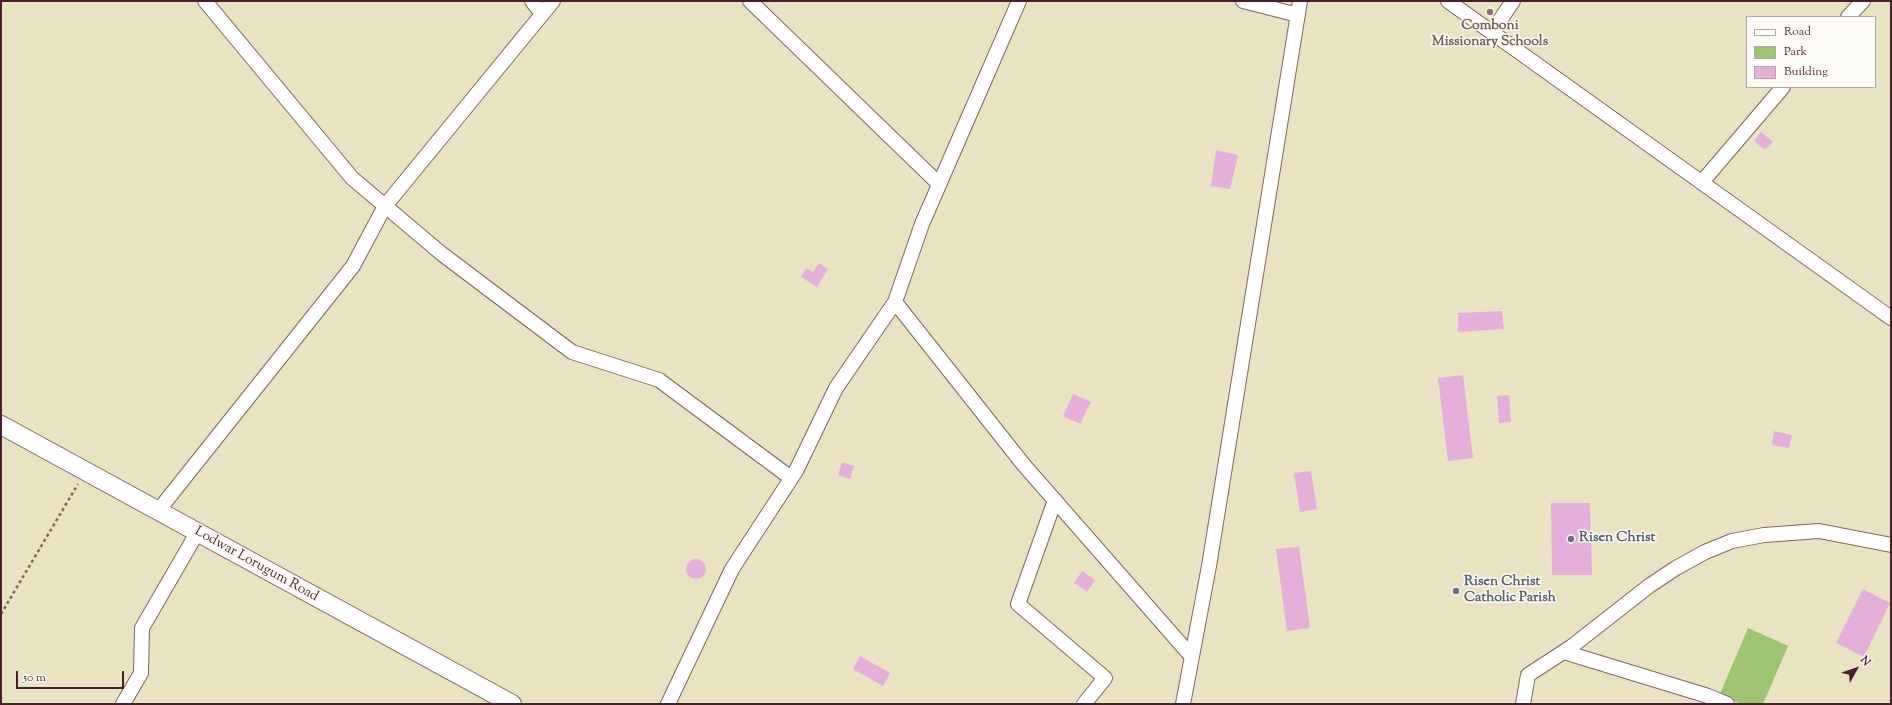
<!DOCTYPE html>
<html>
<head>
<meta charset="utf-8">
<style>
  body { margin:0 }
  #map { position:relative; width:1892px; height:705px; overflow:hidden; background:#e9e3c2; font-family:"Sorts Mill Goudy",serif }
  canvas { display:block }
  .frame { position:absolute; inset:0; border:2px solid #4a1f2b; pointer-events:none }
  .legend { position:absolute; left:1746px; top:16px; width:130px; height:72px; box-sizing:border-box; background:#fdfcf7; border:1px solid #b5a4a5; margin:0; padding:5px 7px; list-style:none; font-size:12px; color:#4a1f2b }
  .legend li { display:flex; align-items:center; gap:8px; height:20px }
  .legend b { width:20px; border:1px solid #b5a4a5 }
  .north { position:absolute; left:1836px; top:649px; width:40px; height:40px; -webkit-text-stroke:3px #fdfcf7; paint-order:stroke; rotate:50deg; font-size:11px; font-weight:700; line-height:16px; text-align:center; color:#4a1f2b }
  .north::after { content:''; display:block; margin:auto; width:14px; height:18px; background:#4a1f2b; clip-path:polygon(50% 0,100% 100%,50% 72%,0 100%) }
  .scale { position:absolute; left:16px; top:671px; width:108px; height:18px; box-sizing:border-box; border:2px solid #4a1f2b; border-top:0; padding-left:5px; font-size:12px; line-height:14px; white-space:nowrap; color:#4a1f2b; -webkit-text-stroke:3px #fdfcf7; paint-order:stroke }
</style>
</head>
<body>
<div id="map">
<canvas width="1892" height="705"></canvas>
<div class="frame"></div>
<ul class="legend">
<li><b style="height:5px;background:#fff"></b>Road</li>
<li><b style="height:11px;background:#9dc470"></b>Park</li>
<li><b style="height:11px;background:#e4b0db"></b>Building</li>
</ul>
<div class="north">N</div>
<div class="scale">50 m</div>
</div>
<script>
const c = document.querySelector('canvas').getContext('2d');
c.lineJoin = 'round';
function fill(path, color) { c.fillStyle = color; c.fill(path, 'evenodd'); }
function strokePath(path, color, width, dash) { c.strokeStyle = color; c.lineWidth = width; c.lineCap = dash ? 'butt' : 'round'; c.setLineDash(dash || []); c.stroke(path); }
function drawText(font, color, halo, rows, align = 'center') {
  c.font = font + ' "Sorts Mill Goudy",serif'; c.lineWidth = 3; c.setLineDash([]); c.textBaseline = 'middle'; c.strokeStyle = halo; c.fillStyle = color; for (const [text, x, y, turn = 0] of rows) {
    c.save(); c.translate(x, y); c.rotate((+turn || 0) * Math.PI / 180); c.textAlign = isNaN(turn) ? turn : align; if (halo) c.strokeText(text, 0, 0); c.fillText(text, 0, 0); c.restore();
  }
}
fill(new Path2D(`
  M 1748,628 L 1788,646 L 1763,704 L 1741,704 L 1720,694 Z`), '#9dc470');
fill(new Path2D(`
  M 1761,132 L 1773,142 L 1765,150 L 1754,141 Z
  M 1216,150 L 1238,155 L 1230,189 L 1211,186 Z
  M 819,263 L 828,269 L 817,287 L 801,277 L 806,268 L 813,272 Z
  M 1502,311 L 1504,329 L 1458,332 L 1458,313 Z
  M 1463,375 L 1473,458 L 1448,461 L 1438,378 Z
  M 1073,394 L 1091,402 L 1080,424 L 1063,416 Z
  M 1509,395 L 1511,422 L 1499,423 L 1497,396 Z
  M 1774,431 L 1792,435 L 1789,448 L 1772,445 Z
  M 842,462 L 854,466 L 850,479 L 838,475 Z
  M 1311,471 L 1317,509 L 1300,512 L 1294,473 Z
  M 1551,503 L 1590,503 L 1592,575 L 1552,575 Z
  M 1299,547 L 1310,628 L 1287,631 L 1276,549 Z
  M686 569a10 10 0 1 1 20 0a10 10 0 1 1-20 0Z
  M 1082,571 L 1095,580 L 1087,592 L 1074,583 Z
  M 1863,589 L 1890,603 L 1864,657 L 1836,643 Z
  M 860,656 L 890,673 L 883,686 L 853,669 Z`), '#e4b0db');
const minor = new Path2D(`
  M 205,1 L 352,178 L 442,254 L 572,352 L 659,380 L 791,478
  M 532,1 L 542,14
  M 750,1 L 939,184
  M 1019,1 L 922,224 L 895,302 L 1023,464 L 1192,657
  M 1243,1 L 1298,15
  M 1448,1 L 1891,318
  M 1848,17 L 1863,1
  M 1492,32 L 1513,1
  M 1702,182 L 1783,87
  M 1055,500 L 1018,604 L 1105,678 L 1084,704
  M 158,511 L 353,266 L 385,206 L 553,1
  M 1564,652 L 1708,696 L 1727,704
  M 123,704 L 141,673 L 142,628 L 197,533
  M 668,704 L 732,569 L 796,471 L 836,388 L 895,302
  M 1183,704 L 1209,566 L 1300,1
  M 1523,704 L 1528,675 L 1571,647 L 1649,586 L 1676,568 L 1705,552 L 1732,541 L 1764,535 L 1819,531 L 1891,545`);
const major = new Path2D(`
  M 1,425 L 512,704`);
strokePath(minor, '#826460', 16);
strokePath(major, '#826460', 20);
strokePath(new Path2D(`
  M 1,614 L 78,484`), '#826460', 2.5, [3, 3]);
strokePath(minor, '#fff', 14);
strokePath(major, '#fff', 18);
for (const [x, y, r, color] of [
  [1490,12,4,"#8d6e63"],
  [1571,539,4,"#6b7280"],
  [1456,591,4,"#6b7280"]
]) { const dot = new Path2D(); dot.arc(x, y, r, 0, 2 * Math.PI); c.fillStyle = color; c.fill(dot); strokePath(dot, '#fdfcf7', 1.5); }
drawText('bold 14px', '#785e54', '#fdfcf7', [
  ["Comboni",1490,27],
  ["Missionary Schools",1490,43]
]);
drawText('bold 14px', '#5b616d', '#fdfcf7', [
  ["Risen Christ",1579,539],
  ["Risen Christ",1464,583],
  ["Catholic Parish",1464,599]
], 'left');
drawText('14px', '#4a1f2b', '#fdfcf7', [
  ["Lodwar Lorugum Road",256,565,29]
]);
</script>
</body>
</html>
